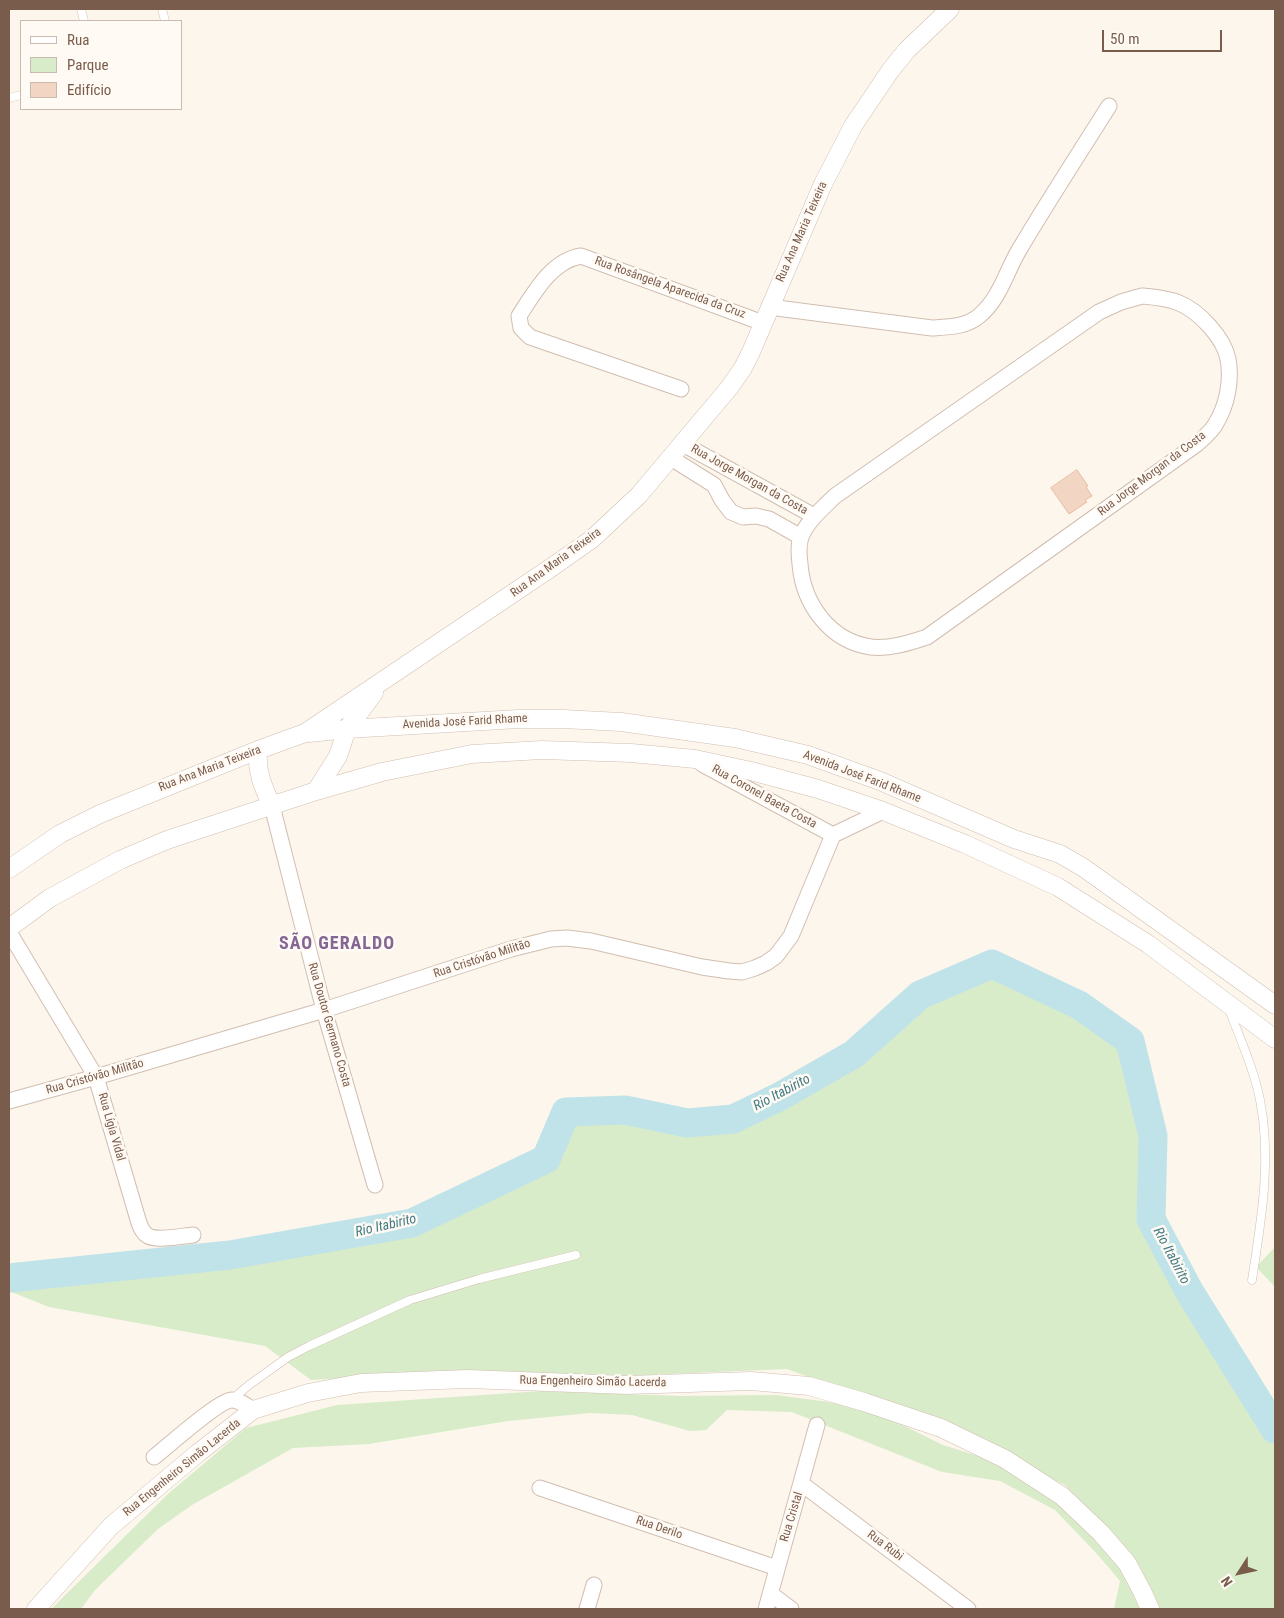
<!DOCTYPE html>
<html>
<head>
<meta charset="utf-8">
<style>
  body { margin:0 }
  #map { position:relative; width:1284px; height:1618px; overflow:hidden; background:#fdf6ec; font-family:"Roboto Condensed",sans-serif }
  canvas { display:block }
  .frame { position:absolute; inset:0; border:10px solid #7a5c4d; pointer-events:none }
  .legend { position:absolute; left:20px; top:20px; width:162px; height:90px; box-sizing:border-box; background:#fffaf3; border:1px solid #cabbb1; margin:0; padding:6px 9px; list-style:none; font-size:15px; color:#7a5c4d }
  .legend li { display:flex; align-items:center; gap:10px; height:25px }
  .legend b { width:25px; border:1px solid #cabbb1 }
  .north { position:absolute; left:1214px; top:1548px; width:50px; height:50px; -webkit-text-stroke:4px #fffaf3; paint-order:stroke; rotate:235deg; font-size:14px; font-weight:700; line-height:20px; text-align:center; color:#7a5c4d }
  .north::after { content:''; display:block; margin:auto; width:18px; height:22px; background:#7a5c4d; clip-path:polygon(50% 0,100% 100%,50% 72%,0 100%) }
  .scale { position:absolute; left:1102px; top:30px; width:120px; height:22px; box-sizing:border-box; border:2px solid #7a5c4d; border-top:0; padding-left:6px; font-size:15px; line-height:18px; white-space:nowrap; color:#7a5c4d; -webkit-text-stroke:4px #fffaf3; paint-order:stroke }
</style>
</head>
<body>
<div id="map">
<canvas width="1284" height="1618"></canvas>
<div class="frame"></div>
<ul class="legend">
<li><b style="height:6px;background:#fff"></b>Rua</li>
<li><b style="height:14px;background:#d8ecc9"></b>Parque</li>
<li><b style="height:14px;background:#f3d5c3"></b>Edifício</li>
</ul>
<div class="north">N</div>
<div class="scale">50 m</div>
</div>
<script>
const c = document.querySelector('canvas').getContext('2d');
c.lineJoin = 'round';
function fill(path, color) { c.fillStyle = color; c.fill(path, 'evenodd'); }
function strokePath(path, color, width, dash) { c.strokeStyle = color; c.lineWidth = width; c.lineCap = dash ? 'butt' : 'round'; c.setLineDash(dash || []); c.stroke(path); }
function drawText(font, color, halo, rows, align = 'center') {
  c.font = font + ' "Roboto Condensed",sans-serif'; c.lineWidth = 5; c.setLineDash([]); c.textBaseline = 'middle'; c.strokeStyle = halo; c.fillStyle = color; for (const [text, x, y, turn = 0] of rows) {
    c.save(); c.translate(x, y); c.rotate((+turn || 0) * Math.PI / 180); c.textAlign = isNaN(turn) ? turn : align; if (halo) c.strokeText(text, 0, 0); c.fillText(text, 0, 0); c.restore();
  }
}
fill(new Path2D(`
  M 992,964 L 1079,1005 L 1130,1041 L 1153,1136 L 1151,1219 L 1189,1291 L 1275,1429 L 1275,1609 L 1114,1609 L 1120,1581 L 1098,1555 L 1055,1510 L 1000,1481 L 942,1472 L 792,1412 L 727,1410 L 706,1430 L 690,1431 L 632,1415 L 590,1413 L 508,1421 L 369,1444 L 293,1448 L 192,1505 L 158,1529 L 95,1590 L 81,1609 L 51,1609 L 169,1493 L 246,1428 L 337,1405 L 541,1391 L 680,1396 L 776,1395 L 866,1407 L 943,1445 L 981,1457 L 1030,1469 L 1086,1508 L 1065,1485 L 935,1424 L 787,1369 L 622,1376 L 464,1372 L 311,1380 L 265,1346 L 49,1307 L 9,1291 L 9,1278 L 230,1255 L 412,1223 L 546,1159 L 566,1112 L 625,1110 L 687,1123 L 733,1119 L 779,1097 L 854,1054 L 920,995 Z
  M 1275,1247 L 1275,1287 L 1256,1267 Z`), '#d8ecc9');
strokePath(new Path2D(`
  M 9,1278 L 230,1255 L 412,1223 L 546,1159 L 566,1112 L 625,1110 L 687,1123 L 733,1119 L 779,1097 L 854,1054 L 920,995 L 992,964 L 1079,1005 L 1130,1041 L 1153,1136 L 1151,1219 L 1189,1291 L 1275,1429`), '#bfe3e8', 29);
const building = new Path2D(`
  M 1077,470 L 1088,486 L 1086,487 L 1092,496 L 1085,500 L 1087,502 L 1069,514 L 1051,488 Z`);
fill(building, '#f3d5c3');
strokePath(building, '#e6bba3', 1);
const service = new Path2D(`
  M 81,9 L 84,21
  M 162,9 L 165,21
  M 9,98 L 21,95
  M 1229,1009 C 1240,1039 1254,1069 1260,1100 C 1272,1160 1261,1221 1252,1280
  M 231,1400 L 249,1385 L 288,1357 L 309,1346 L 410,1300 L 479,1279 L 576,1255`);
const minor = new Path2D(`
  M 1142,296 C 1154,297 1167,298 1179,303 C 1199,311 1224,338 1228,359 C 1232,381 1227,406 1215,425 C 1211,432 1203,438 1197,444 L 927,637 C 909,643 890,649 871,647 C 829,641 803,603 800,564 C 799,556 798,545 801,537 C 807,521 823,508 835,496 L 1099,312 L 1121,302 Z
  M 769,307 L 932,328 C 948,327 966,327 979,316 C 1001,298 1007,268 1022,245 C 1050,198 1080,152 1109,106
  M 681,389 L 530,337 L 521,328 L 519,316 C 534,293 551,261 581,256 L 763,323
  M 683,444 L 814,516
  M 671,458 L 714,485 L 722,500 L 731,512 L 743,517 L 756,516 L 769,519 L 801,537
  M 702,764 L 833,835
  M 272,806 L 324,1010 L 375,1185
  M 9,932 L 96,1077 L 139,1223 C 141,1228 143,1233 148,1236 C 157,1241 182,1236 193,1235
  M 9,1101 L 96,1077 L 324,1010 L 511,949 L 551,939 L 567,938 L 591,941 L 702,967 L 729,971 L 742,972 L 755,968 L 766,963 L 776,956 L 791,936 L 833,835 L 883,811
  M 154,1457 C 167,1447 219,1400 232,1400 C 240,1400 247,1406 253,1410
  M 802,1484 L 968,1609
  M 540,1488 L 777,1568
  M 771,1594 L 791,1609
  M 587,1609 L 594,1585
  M 766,1609 L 817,1425`);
const tertiary = new Path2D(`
  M 309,733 L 347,729 L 518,719 L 563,719 L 621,722 L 735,738 L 808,755 L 880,781 L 1014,839 L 1060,854 L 1084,868 L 1275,1005
  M 258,750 C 256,771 263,787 272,806
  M 316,791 L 338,756 L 347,729 L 374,693
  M 9,869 L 60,834 L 100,814 L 258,750 L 305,733 L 552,567 L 592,539 L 639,495 L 729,388 L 743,368 L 751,352 L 823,184 L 853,126 L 890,71 L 907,50 L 950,9
  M 9,928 L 50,898 L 120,860 L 167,840 L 316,791 L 382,772 L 472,754 L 542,750 L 631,753 L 695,759 L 751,771 L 818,789 L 883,811 L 965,844 L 1058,887 L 1148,944 L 1275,1039
  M 36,1609 L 111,1526 L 198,1453 L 253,1410 L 308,1393 L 361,1383 L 467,1379 L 627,1385 L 751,1381 L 809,1386 L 864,1402 L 941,1428 L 1005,1459 L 1062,1496 L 1101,1533 L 1127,1563 L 1142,1591 L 1150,1609`);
strokePath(service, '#d1beb0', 9);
strokePath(minor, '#d1beb0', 17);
strokePath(tertiary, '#d1beb0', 19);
strokePath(service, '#fff', 8);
strokePath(minor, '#fff', 15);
strokePath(tertiary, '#fff', 18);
drawText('12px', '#7a5c4d', '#fffaf3', [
  ["Rua Ana Maria Teixeira",802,232,-66],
  ["Rua Rosângela Aparecida da Cruz",670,288,20],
  ["Rua Jorge Morgan da Costa",1152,474,-37],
  ["Rua Jorge Morgan da Costa",749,480,29],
  ["Rua Ana Maria Teixeira",556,563,-36],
  ["Avenida José Farid Rhame",465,722,-3],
  ["Rua Ana Maria Teixeira",210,769,-21],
  ["Avenida José Farid Rhame",862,777,21],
  ["Rua Coronel Baeta Costa",764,797,29],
  ["Rua Cristóvão Militão",482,959,-18],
  ["Rua Doutor Germano Costa",329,1025,74],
  ["Rua Cristóvão Militão",95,1077,-16],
  ["Rua Lígia Vidal",111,1127,74],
  ["Rua Engenheiro Simão Lacerda",593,1382,1],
  ["Rua Engenheiro Simão Lacerda",182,1468,-39],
  ["Rua Cristal",792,1517,-73],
  ["Rua Derilo",659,1528,19],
  ["Rua Rubi",885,1546,37]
]);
drawText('italic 14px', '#437c86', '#fffaf3', [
  ["Rio Itabirito",782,1093,-28],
  ["Rio Itabirito",386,1226,-13],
  ["Rio Itabirito",1171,1256,62]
]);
c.letterSpacing = '1px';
drawText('bold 18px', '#846695', '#fffaf3', [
  ["SÃO GERALDO",337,944]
]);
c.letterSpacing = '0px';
</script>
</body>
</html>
